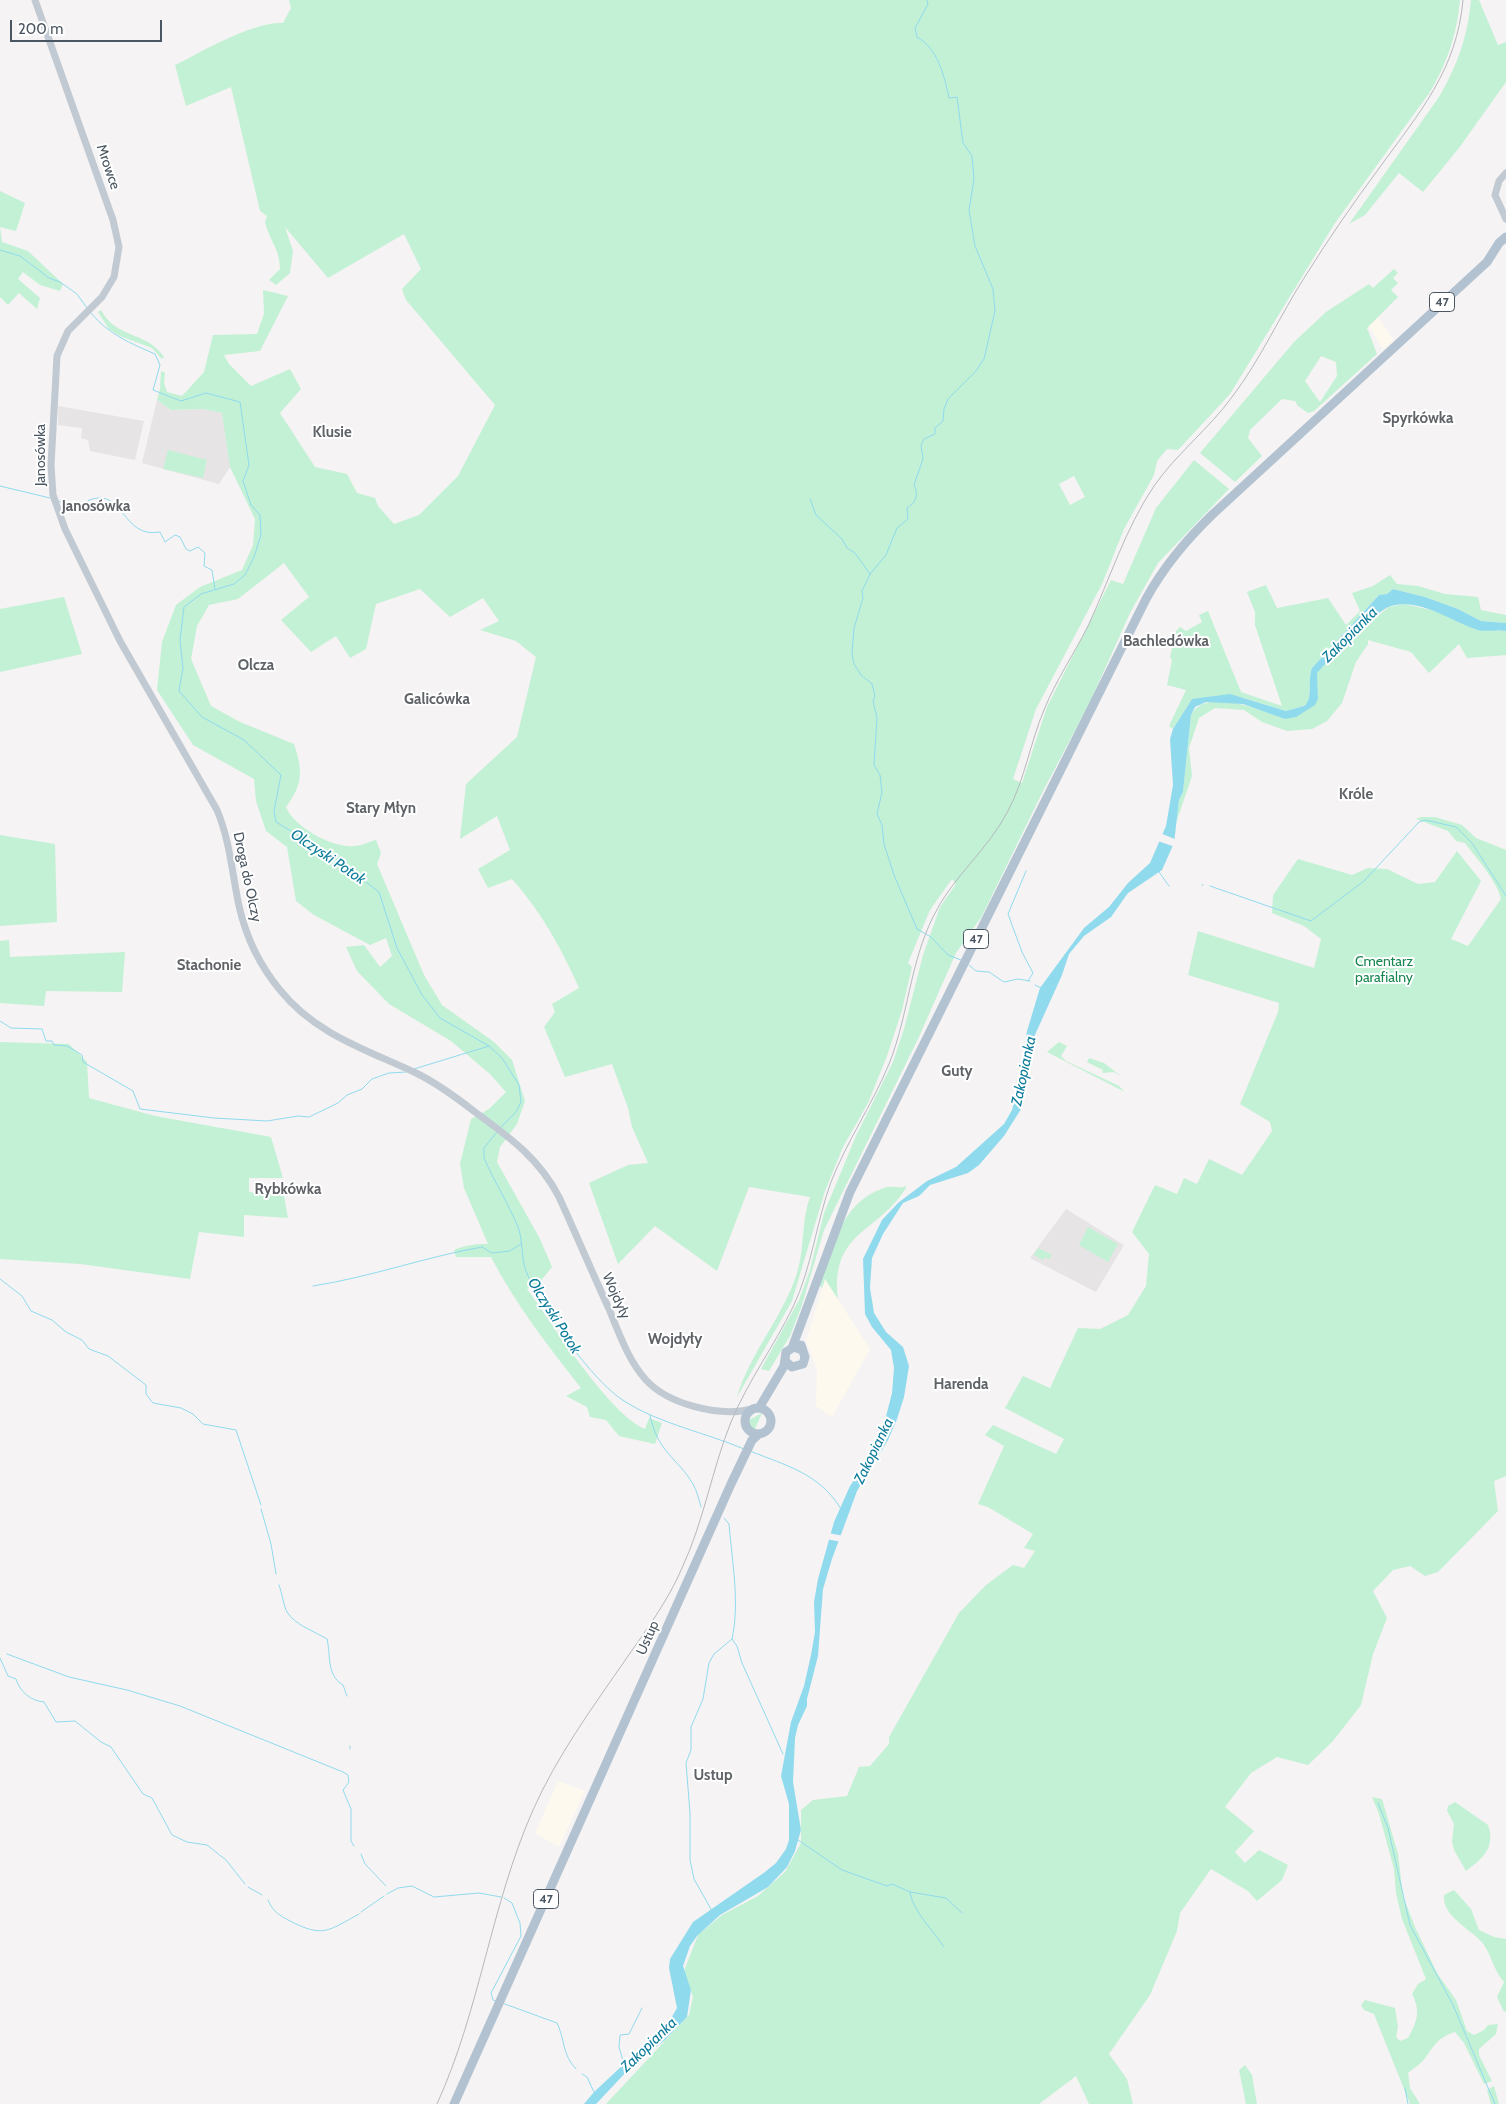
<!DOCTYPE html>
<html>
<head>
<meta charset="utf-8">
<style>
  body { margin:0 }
  #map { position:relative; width:1506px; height:2104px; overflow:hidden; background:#f5f3f3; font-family:Cabin,sans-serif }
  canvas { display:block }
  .scale { position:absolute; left:10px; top:20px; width:152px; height:22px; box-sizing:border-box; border:2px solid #4a5661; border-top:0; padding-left:6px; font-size:15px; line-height:18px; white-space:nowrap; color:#4a5661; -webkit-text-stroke:4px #fff; paint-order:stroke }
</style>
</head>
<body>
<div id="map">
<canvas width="1506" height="2104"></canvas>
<div class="scale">200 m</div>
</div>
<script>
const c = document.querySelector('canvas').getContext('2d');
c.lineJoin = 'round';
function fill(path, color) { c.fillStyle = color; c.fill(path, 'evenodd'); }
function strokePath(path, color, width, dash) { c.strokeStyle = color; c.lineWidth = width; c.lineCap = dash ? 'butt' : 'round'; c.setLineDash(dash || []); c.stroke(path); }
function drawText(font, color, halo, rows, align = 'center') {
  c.font = font + ' Cabin,sans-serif'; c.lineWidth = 4; c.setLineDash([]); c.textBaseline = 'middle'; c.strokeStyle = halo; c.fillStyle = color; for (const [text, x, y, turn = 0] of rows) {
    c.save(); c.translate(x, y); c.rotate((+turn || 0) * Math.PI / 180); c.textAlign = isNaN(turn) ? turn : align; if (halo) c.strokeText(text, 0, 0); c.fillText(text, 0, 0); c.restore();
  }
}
fill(new Path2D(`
  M 1378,317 L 1394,340 L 1383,349 L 1369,326 Z
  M 825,1279 L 870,1349 L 832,1417 L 816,1406 L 817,1370 L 806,1341 Z
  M 558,1781 L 585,1791 L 559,1847 L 535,1833 Z`), '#fdf9ef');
fill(new Path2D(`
  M 157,400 L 171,410 L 204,409 L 223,413 L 230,467 L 219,484 L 142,463 Z
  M 58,406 L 144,421 L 135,460 L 90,451 L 88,440 L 81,438 L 82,428 L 58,425 Z
  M 1066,1209 L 1124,1245 L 1096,1292 L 1030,1258 Z`), '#e6e4e5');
fill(new Path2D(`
  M 289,0 L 1460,0 C 1457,34 1447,63 1430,92 L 1335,223 L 1230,394 L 1178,450 L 1167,449 L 1157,461 L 1154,475 L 1124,529 L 1102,584 L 1036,709 L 1013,779 L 1022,783 L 1047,707 L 1111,580 L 1123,584 L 1156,508 L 1194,460 L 1229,489 L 1158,563 L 1130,613 L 1090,702 L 1043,791 L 982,916 L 956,953 L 918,1039 L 824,1230 L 801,1308 L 790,1336 L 769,1371 L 761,1369 L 799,1300 L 810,1270 L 824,1213 L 856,1136 L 893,1062 L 904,1029 L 923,955 L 940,907 L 956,884 L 952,879 L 930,910 L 908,963 L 912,967 L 902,1010 L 887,1056 L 868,1103 L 843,1147 L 825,1191 L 792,1301 L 737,1397 C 750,1353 783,1317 797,1273 C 805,1248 801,1221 810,1197 L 749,1187 L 717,1271 L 655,1226 L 618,1264 L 589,1183 L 628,1165 L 648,1163 L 632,1127 L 628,1108 L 612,1064 L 565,1077 L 544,1027 L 555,1012 L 552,1004 L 579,988 C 562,949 540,910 512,879 L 488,888 L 478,869 L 510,850 L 497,816 L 460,839 L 466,784 L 517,737 L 536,657 L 516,641 L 480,630 L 499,621 L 483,598 L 450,617 L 420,589 L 376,604 L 366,649 L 350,658 L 336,636 L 311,652 L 281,620 L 309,597 L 284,563 L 238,599 L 209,605 L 197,626 L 191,659 L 211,706 L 240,722 L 294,744 C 303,771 303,784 286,807 C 294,827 332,848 354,846 C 361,846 369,842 376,840 L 381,853 L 377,864 L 424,975 L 442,1005 L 494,1042 L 512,1060 L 525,1101 L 517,1124 L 500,1147 L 497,1162 L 540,1239 L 552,1267 L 539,1283 L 527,1289 C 552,1323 609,1414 645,1429 L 649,1418 L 662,1423 L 655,1444 L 619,1436 L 606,1420 L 590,1417 L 587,1407 L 566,1396 L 581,1388 C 548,1346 516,1305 491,1257 L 456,1257 L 454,1250 C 466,1245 475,1244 488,1244 L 464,1188 L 460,1164 L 471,1119 L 489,1109 L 506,1092 L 490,1074 L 451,1041 L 389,1004 L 357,971 L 346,947 L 364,945 L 380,967 L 392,956 L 386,938 L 370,945 L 314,915 L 296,901 L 287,847 L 266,831 L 256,801 L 254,779 L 193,745 L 157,690 L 162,642 L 176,605 L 200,587 L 242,570 L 253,545 L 255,519 L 230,467 L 222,413 L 204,409 L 171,410 L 157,400 L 160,389 L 161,371 L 165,373 L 164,383 L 167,392 L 182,396 L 204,372 L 213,335 L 257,334 L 264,314 L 263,290 L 288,296 L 260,351 L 224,355 L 229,364 L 251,386 L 290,369 L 301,389 L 280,413 L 315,467 L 347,474 L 357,493 L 375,498 L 378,506 L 394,524 L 419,515 L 458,476 L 495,405 L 406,300 L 402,289 L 421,269 L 404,234 L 328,278 L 285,227 L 293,251 L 290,273 L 276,285 L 269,280 L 280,269 C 280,249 270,242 265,222 L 267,216 L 260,211 L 231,87 L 186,106 L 175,65 C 203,51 254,21 283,23 L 291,8 ZM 1074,476 L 1085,497 L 1070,505 L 1059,484 Z
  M 1471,0 L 1479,0 L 1498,45 L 1506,42 L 1506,82 L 1459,148 L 1423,192 L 1399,173 L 1365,215 L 1349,224 L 1439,97 C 1457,66 1468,36 1471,0 Z
  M 0,191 L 25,203 L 16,231 L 0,227 L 2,242 L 28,251 L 63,284 L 60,291 L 40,285 L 23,272 L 18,279 L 40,298 L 37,309 L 19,293 L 8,305 L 0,297 Z
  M 1394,269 L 1398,273 L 1393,278 L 1398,283 L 1391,290 L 1398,297 L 1367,328 L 1377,354 L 1314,411 L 1308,413 L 1298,406 L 1295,401 L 1282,399 L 1250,430 L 1248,438 L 1262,456 L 1235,482 L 1200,453 L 1294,342 L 1326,312 L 1369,284 L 1373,288 ZM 1321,356 L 1336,362 L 1337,376 L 1320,402 L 1305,381 Z
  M 101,310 C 116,339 147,331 164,357 L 162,359 L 152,348 L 120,336 L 109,329 L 98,312 Z
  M 168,450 L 207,460 L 203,478 L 163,469 Z
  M 1390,575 L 1397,584 L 1418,586 L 1445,594 L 1478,597 L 1481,610 L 1506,615 L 1506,623 L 1481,621 L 1458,609 L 1425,597 L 1393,589 L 1387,594 L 1379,595 L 1312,668 C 1307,680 1314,698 1304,706 L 1286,711 L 1244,698 L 1192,699 L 1173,729 L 1169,726 L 1186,690 L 1167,685 L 1172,660 L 1170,657 L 1176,631 L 1180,627 L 1186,631 L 1202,622 L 1199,615 L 1208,611 L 1241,692 L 1282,706 L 1255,625 L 1255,612 L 1247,592 L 1266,585 L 1277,608 L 1328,598 L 1346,625 L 1360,611 L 1352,593 L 1373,586 Z
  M 64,597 L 82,654 L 0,672 L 0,609 Z
  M 1404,604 L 1436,611 L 1477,630 L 1506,631 L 1506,655 L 1467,658 L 1459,644 L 1429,673 L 1411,652 L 1368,640 L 1368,644 L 1356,662 L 1342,703 L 1327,721 L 1312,729 L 1287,731 L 1262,722 L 1244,710 L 1215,708 L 1199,718 L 1189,748 L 1192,776 L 1176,823 L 1179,800 L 1183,792 L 1191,715 C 1206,686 1262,711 1285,719 L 1318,699 L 1316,673 L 1358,631 L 1389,607 Z
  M 1421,817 L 1435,817 L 1462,825 L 1476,838 L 1506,850 L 1506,1476 L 1494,1481 L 1498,1511 L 1438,1572 L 1425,1576 L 1410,1566 L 1393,1570 L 1373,1591 L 1387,1618 L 1373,1654 L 1361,1705 L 1333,1741 L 1308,1765 L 1277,1757 L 1251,1773 L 1225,1807 L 1254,1831 L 1235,1852 L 1245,1863 L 1259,1850 L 1288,1865 L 1282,1880 L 1257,1901 L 1248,1891 L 1211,1869 L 1180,1913 L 1177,1931 L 1150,1995 L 1109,2054 L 1127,2079 L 1133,2104 L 1089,2104 L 1076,2076 L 1039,2104 L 606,2104 L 689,2015 L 693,1997 L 684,1971 L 698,1935 L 722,1915 L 758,1896 L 785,1872 L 801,1843 L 801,1810 L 813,1800 L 847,1796 L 859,1767 L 870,1766 L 889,1744 L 889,1737 L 959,1613 L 986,1585 L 1013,1565 L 1024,1568 L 1035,1551 L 1024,1548 L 1033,1534 L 988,1507 L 978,1504 L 1004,1446 L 985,1435 L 993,1425 L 1056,1454 L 1064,1439 L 1005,1408 L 1023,1376 L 1050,1388 L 1078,1328 L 1100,1329 L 1128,1315 L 1146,1286 L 1149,1254 L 1132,1232 L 1155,1185 L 1177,1194 L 1184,1178 L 1197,1184 L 1209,1159 L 1242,1175 L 1272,1131 L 1270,1122 L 1240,1104 L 1278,1012 L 1279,1003 L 1188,975 L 1198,931 L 1314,968 L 1321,939 L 1304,926 L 1272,913 L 1273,895 L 1298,859 L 1352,875 L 1368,868 L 1387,869 L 1418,884 L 1435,882 L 1457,851 L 1481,881 L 1451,939 L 1468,946 L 1501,899 C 1497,881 1477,859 1465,843 L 1456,841 L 1448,831 L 1416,819 Z
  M 0,835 L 55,844 L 57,922 L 0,926 Z
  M 9,940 L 10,957 L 125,952 L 122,992 L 46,991 L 44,1006 L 0,1003 L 0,941 Z
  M 0,1042 L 69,1044 L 87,1062 L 89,1098 L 155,1116 L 271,1137 L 283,1178 L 249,1178 L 249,1192 L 284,1195 L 288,1218 L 244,1215 L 244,1237 L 199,1232 L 190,1279 L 80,1264 L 0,1259 Z
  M 1059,1042 L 1067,1046 L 1061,1056 L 1066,1061 L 1119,1086 L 1125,1092 L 1047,1052 Z
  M 1089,1058 L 1104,1063 L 1121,1076 L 1114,1072 L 1102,1073 L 1103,1070 L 1087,1062 Z
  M 907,1186 C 880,1233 830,1230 838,1299 L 825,1279 L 822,1288 L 820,1286 C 832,1248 841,1202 884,1188 C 892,1185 900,1189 907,1186 Z
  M 1088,1227 L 1118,1244 L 1108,1262 L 1079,1245 Z
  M 1038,1248 L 1052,1255 L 1049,1259 L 1045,1257 L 1043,1260 L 1034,1255 Z
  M 762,1413 L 755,1429 L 752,1430 L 748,1425 L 749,1420 Z
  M 1372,1797 L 1382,1799 L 1398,1854 L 1403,1896 L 1415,1927 L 1437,1973 L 1456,2000 L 1467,2031 L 1474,2035 L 1484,2030 L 1488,2025 L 1498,2024 L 1496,2034 L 1479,2049 L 1479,2055 L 1492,2081 L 1484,2084 L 1464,2043 L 1455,2032 C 1439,2037 1435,2044 1426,2057 C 1422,2063 1414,2068 1408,2073 L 1410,2088 L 1420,2104 L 1410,2104 L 1374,2014 L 1364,2010 L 1361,2005 L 1365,2000 L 1395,2008 L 1398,2027 L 1396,2037 L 1400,2041 L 1408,2038 C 1417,2022 1421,2011 1412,1994 L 1418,1984 L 1426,1979 L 1402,1919 L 1396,1893 L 1394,1869 L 1379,1814 Z
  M 1455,1802 L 1488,1825 C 1496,1848 1482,1859 1466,1871 L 1454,1850 L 1452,1841 L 1454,1824 L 1447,1811 L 1448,1806 Z
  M 1454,1890 L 1471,1909 L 1479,1930 L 1494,1937 L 1506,1939 L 1506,2011 L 1504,2012 L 1497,1997 L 1504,1982 C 1494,1971 1492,1957 1484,1945 C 1474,1930 1442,1918 1444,1895 Z
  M 1245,2065 L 1252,2075 L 1257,2104 L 1246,2104 L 1239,2070 Z
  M 1494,2086 L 1499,2104 L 1491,2104 L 1487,2090 Z`), '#c3f1d5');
fill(new Path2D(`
  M 1393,589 L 1425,597 L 1458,609 L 1481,621 L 1506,623 L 1506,631 C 1496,629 1484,633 1475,629 C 1449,620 1420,598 1391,606 C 1373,612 1331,658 1317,673 L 1318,699 L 1315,705 L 1296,717 L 1285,719 L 1243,704 L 1206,702 L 1195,707 L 1191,715 L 1183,792 L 1179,800 L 1174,843 L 1162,870 L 1128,893 L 1111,917 L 1084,936 L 1069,954 L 1062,975 L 1034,1037 L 1023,1106 L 1004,1136 L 979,1165 L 968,1173 L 930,1185 L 919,1196 L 903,1203 L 883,1234 L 872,1258 L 870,1288 L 874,1313 L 886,1332 L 903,1347 L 909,1366 L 904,1397 L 897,1419 L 888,1440 L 857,1491 L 832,1559 L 823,1589 L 818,1656 L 807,1699 L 807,1706 L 798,1725 L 795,1738 L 793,1782 L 801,1830 L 795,1851 L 787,1867 L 768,1887 L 720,1915 L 697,1936 L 690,1946 L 683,1966 L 691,1990 L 687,2017 L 665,2040 L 630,2068 L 596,2104 L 584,2104 L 594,2092 L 669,2022 L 677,2008 L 669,1968 L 670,1959 L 693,1922 L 765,1872 L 776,1863 L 786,1849 L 789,1840 L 789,1804 L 781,1776 L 791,1722 L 804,1686 L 811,1655 L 815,1632 L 814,1602 L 818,1579 L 834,1522 L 850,1486 L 874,1452 L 882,1432 L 892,1393 L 894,1368 L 891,1350 L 872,1327 L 865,1314 L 863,1259 L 882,1220 L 898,1203 L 927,1181 L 956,1167 L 1004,1124 L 1012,1110 L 1020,1080 L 1027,1031 L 1040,988 L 1084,928 L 1109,907 L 1128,883 L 1150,863 L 1166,826 L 1173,785 L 1170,739 L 1173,729 L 1192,699 L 1230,694 L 1286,711 L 1304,706 C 1314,698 1307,680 1312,668 L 1379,595 L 1387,594 Z`), '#90daee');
fill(new Path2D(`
  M 1160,833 L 1177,840 L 1175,847 L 1158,841 Z
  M 828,1533 L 844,1536 L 842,1542 L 826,1539 Z`), '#f5f3f3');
strokePath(new Path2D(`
  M 927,0 L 928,4 L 915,28 L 917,37 C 938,49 944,75 949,98 L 957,97 L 963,143 L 972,156 L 974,179 L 969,210 L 975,246 L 993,289 L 995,311 L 984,359 L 976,371 L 948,399 L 944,409 L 943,421 L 935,428 L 935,434 L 924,439 L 921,445 L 923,459 L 914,485 C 919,494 916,503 907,508 L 908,519 L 897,528 L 886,555 L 870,574 L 862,591 L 863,598 L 854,628 L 852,654 L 854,664 L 861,675 L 872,684 L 875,696 L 873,701 L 877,718 L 874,765 L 880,775 L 882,792 L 877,814 L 882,825 L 884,844 L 894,875 L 917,929 L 931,937 L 948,955 L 961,960
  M 0,250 L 20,256 L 49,278 L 60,282 L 77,294 L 87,308
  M 91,313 C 108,334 130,343 155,354 L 160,365 L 153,390 L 181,401 L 206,393 L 240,402 L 249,465 L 243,481 L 251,505 L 260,515 L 261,535 L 254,557 L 245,575 L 234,584 L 201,594 L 184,607 L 180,640 L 183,668 L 179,691 L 202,717 L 244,740 L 281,775 L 274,811 L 276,822 L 335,858 L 379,892 L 397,948 L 422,995 L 440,1018 L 489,1046 L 502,1058 L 519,1085 L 521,1102 L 516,1112 L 501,1127
  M 0,486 L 50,498
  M 810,499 L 816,515 L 842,539 L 847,548 L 855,553 L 870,574
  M 59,501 C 78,510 69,520 89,500 C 125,487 121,539 160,532 L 165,542 L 175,535 L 180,537 L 186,549 L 190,551 L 198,547 L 205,553 L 204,566 L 212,570 L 215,589
  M 1026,871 L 1008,914 L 1022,952 L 1033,973 L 1028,981
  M 1159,872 L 1169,886
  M 1202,885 L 1203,885
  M 1210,886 L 1311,921 L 1364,881 L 1419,822 L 1425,820 L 1456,827 L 1472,843 L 1506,896
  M 969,965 L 976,971 L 989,972 L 1004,982 L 1018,979 L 1030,981
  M 1035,985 L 1041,988
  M 0,1021 L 11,1028 L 42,1029 L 46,1041 L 52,1041 L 54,1045 L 67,1046 L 82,1055 L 83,1062 L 133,1091 L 140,1109 L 214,1118 L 267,1121 L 298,1116 L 309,1117 L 338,1103 L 347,1095 L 362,1089 L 372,1079 L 389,1073 L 406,1072
  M 414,1069 L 489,1046
  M 497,1132 L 484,1148 L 484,1158 C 494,1181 509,1205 518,1227 C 523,1240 521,1257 526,1271 C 540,1307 592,1381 624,1401 C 660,1424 704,1432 744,1449
  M 0,1279 L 22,1296 L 31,1311 L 52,1320 L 66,1332 L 82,1340 L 89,1349 L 108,1356 L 146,1385 L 146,1394 L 153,1403 L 181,1408 L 193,1414 L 203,1424 L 236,1430 L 261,1505
  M 313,1286 C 371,1277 425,1257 482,1247 L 492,1253 L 510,1251 L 521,1244
  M 650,1415 C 657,1452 677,1457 693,1484 C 697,1491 699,1500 701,1507
  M 750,1451 C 787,1466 819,1473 841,1509
  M 261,1509 L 271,1544 L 276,1574
  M 724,1518 L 729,1524 C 732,1561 740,1603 732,1639 L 737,1646 L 742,1663 L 783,1754
  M 279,1585 C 282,1593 284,1607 287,1612 C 295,1625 314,1631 327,1639 C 331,1655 326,1675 343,1685 L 347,1696
  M 7,1654 L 69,1677 L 127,1690 L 180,1706 L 343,1772 L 348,1775 L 349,1782 L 343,1790 L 351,1809 L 351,1841 L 354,1846
  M 0,1658 L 8,1676 L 16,1679 C 20,1692 31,1701 44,1702 L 56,1722 L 75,1721 L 101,1742 L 111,1747 L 143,1794 L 152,1798 L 172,1835 L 187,1842 L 207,1845 L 226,1860 L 245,1884
  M 350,1749 L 350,1746
  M 1378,1803 L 1388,1828 L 1410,1925 L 1453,2005 L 1495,2104
  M 798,1840 L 842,1870 L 887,1886 L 892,1884 L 910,1892 L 946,1898 L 962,1913
  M 361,1854 L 365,1864 L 386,1886
  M 248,1887 L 262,1895
  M 910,1893 C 914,1913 933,1930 944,1947
  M 387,1894 L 398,1888 L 412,1886 L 434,1897 L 479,1893 L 501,1897
  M 268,1900 C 273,1912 279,1915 290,1921 C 323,1938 328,1931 359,1914
  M 712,1911 L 694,1879 L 690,1860 L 690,1813 L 686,1763 L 691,1750 L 691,1727 L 703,1699 L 709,1663 L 714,1654 L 732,1639
  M 361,1912 L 384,1896
  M 496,2001 L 493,2000 L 491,1993 L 521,1936 L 520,1923 L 512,1903 L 504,1898
  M 502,2003 L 557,2023 C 565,2039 562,2055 576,2069
  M 624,2064 L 619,2047 L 620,2035 L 629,2034 L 642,2008
  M 582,2074 L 587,2077 L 594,2092
  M 1405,2088 L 1408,2104`), '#90daee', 1);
strokePath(new Path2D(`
  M 35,0 L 113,220 L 119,247 L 114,277 L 102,297 L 68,331 L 57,356 L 51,465 L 53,495 L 65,529 L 120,641 L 217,810 C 230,841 232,873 239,906 C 246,937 260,966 280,990 C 316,1035 368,1050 418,1074 C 438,1084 457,1098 475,1112 C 509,1137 539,1158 559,1197 C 576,1234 592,1272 609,1309 C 619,1333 628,1360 646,1380 C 669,1405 720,1417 752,1409
  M 1506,173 L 1499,181 L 1495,195 L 1506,219`), '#c1cad2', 7);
strokePath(new Path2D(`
  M 792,1348 L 850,1192 L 1146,599 C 1164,566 1186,540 1213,514 L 1487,262 L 1499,243 L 1506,237
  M 785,1361 L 792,1367 L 803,1364 L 805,1357 L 801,1345
  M745 1421a13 13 0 1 1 26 0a13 13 0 1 1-26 0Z
  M 759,1408 L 784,1366 L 786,1352 L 794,1347 L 802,1350
  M 454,2104 L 731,1484 L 752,1440 L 759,1434`), '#b3c2d1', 9);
strokePath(new Path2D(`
  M 437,2104 C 480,2010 491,1905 533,1810 C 557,1756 592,1708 626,1659 C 646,1630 668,1601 682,1568 C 704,1521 712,1469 731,1422 C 748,1381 774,1346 793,1307 C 812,1267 816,1223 831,1182 C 847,1141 872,1105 889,1064 C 908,1017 910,963 933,917 C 952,877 988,850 1008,811 C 1025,779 1030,743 1044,710 C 1056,680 1074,654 1088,626 C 1110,579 1125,529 1154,486 C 1177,453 1209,429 1232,397 C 1261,359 1280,315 1306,275 C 1329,238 1354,202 1380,167 C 1419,113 1457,70 1463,0`), '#b5b8bd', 1);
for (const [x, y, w] of [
  [1442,302,25],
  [976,939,25],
  [546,1899,25]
]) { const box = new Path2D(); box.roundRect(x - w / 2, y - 9.5, w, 19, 4); c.fillStyle = '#fff'; c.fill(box); strokePath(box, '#4a5661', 1); }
drawText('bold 12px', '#4a5661', null, [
  ["47",1442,302],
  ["47",976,939],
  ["47",546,1899]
]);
drawText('14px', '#4a5661', '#fff', [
  ["Mrowce",108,167,71],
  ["Janosówka",41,455,-90],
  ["Droga do Olczy",247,877,78],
  ["Wojdyły",616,1296,66],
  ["Ustup",648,1638,-66]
]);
drawText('14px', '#17864f', '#fff', [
  ["Cmentarz",1384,962],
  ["parafialny",1384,978]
]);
drawText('bold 15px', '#5f6368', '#fff', [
  ["Spyrkówka",1418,419],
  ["Klusie",332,433],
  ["Janosówka",96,507],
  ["Bachledówka",1166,642],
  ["Olcza",256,666],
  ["Galicówka",437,700],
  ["Króle",1356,795],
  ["Stary Młyn",381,809],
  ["Stachonie",209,966],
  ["Guty",957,1072],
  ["Rybkówka",288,1190],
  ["Wojdyły",675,1340],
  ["Harenda",961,1385],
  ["Ustup",713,1776]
]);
drawText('italic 15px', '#0c7c9b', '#fff', [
  ["Zakopianka",1350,635,-45],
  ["Olczyski Potok",328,857,34],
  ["Zakopianka",1024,1071,-78],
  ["Olczyski Potok",554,1316,58],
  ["Zakopianka",874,1451,-64],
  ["Zakopianka",649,2045,-44]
]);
</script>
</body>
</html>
